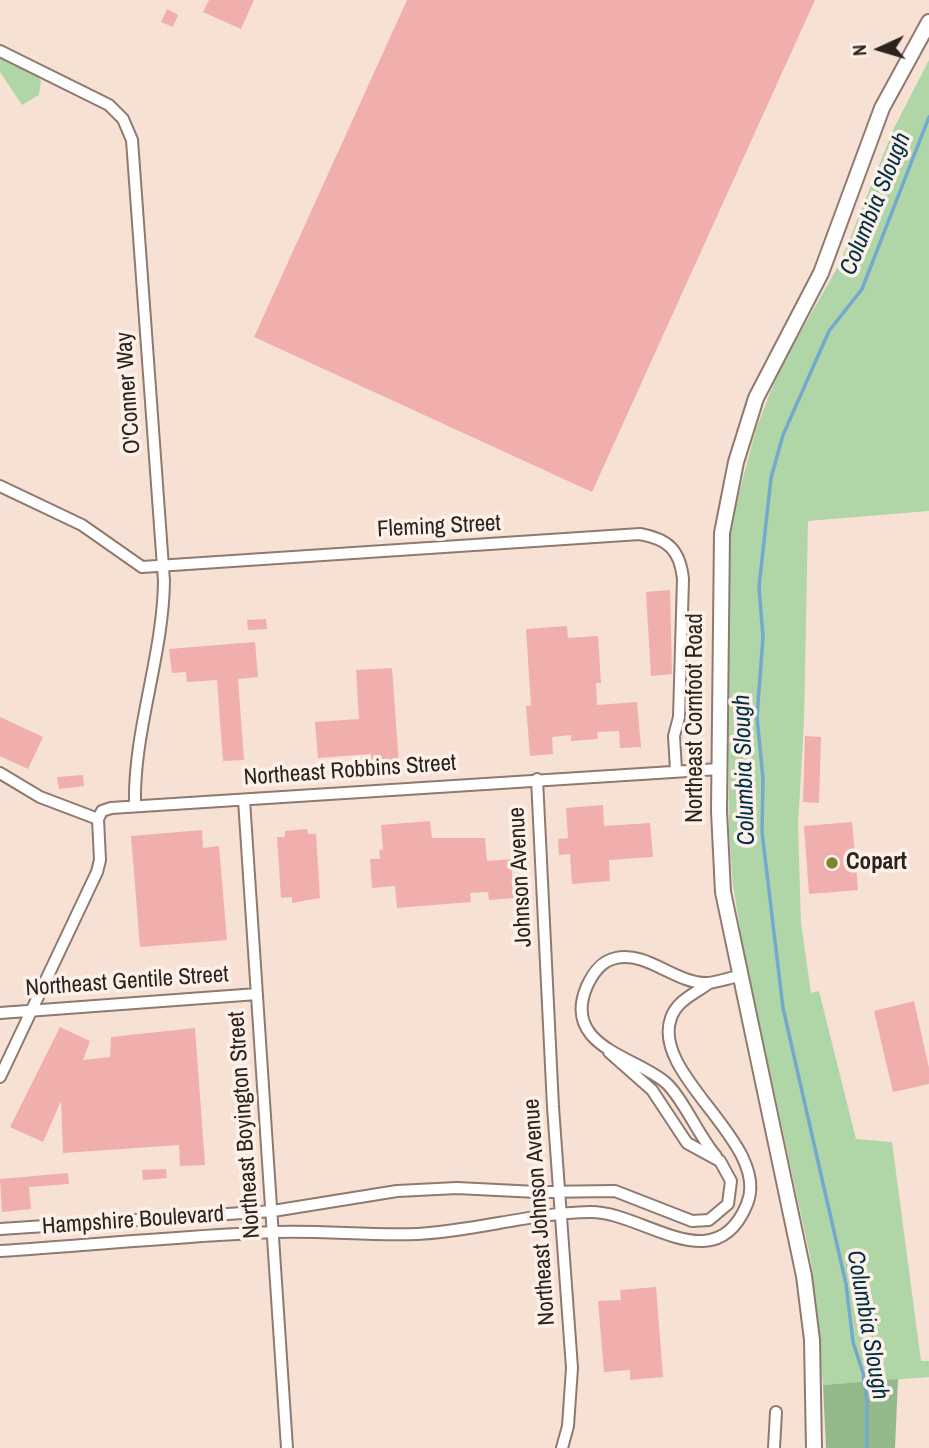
<!DOCTYPE html>
<html>
<head>
<meta charset="utf-8">
<style>
  body { margin:0 }
  #map { position:relative; width:929px; height:1448px; overflow:hidden; background:#f7e1d4; font-family:"Archivo Narrow",sans-serif }
  canvas { display:block }
  .north { position:absolute; left:845px; top:14px; width:70px; height:70px; -webkit-text-stroke:5px #fdf0e8; paint-order:stroke; rotate:266deg; font-size:19px; font-weight:700; line-height:28px; text-align:center; color:#2b231e }
  .north::after { content:''; display:block; margin:auto; width:24px; height:32px; background:#2b231e; clip-path:polygon(50% 0,100% 100%,50% 72%,0 100%) }
</style>
</head>
<body>
<div id="map">
<canvas width="929" height="1448"></canvas>
<div class="north">N</div>
</div>
<script>
const c = document.querySelector('canvas').getContext('2d');
c.lineJoin = 'round';
function fill(path, color) { c.fillStyle = color; c.fill(path, 'evenodd'); }
function strokePath(path, color, width, dash) { c.strokeStyle = color; c.lineWidth = width; c.lineCap = dash ? 'butt' : 'round'; c.setLineDash(dash || []); c.stroke(path); }
function drawText(font, color, halo, rows, align = 'center') {
  c.font = font + ' "Archivo Narrow",sans-serif'; c.lineWidth = 7; c.setLineDash([]); c.textBaseline = 'middle'; c.strokeStyle = halo; c.fillStyle = color; for (const [text, x, y, turn = 0] of rows) {
    c.save(); c.translate(x, y); c.rotate((+turn || 0) * Math.PI / 180); c.textAlign = isNaN(turn) ? turn : align; if (halo) c.strokeText(text, 0, 0); c.fillText(text, 0, 0); c.restore();
  }
}
fill(new Path2D(`
  M 0,58 L 37,75 L 41,81 L 39,95 L 22,105 L 0,72 Z
  M 929,60 L 929,511 L 808,521 L 804,721 L 798,825 L 801,923 L 811,993 L 819,991 L 856,1139 L 892,1142 L 921,1361 L 929,1361 L 929,1377 L 823,1385 L 811,1261 L 743,948 L 733,885 L 729,833 L 728,597 L 731,523 L 756,429 L 779,370 L 840,263 L 894,128 Z`), '#b0d6a8');
fill(new Path2D(`
  M 898,1379 L 895,1448 L 826,1448 L 823,1385 Z`), '#93b98b');
strokePath(new Path2D(`
  M 867,1448 L 867,1402 L 863,1373 L 853,1342 L 846,1284 L 783,1008 L 762,832 L 763,779 L 757,717 L 763,637 L 759,587 L 771,478 L 783,435 L 829,331 L 862,289 L 929,117`), '#73a9cc', 3.5);
fill(new Path2D(`
  M 209,0 L 254,0 L 241,29 L 203,12 Z
  M 407,0 L 815,0 L 592,492 L 254,337 Z
  M 167,9 L 178,15 L 173,27 L 161,22 Z
  M 670,590 L 672,674 L 651,676 L 646,592 Z
  M 266,619 L 267,629 L 248,630 L 247,620 Z
  M 567,626 L 568,638 L 598,636 L 601,683 L 596,683 L 597,705 L 637,702 L 641,747 L 620,748 L 619,731 L 597,732 L 598,739 L 571,741 L 571,735 L 552,737 L 553,754 L 530,756 L 526,706 L 531,706 L 526,629 Z
  M 255,642 L 258,677 L 238,679 L 244,760 L 223,761 L 217,680 L 187,682 L 186,672 L 172,673 L 169,649 Z
  M 392,668 L 399,764 L 372,766 L 371,754 L 318,758 L 315,722 L 359,719 L 356,670 Z
  M 0,717 L 43,737 L 28,769 L 0,756 Z
  M 805,736 L 821,737 L 819,803 L 803,802 Z
  M 83,775 L 84,786 L 59,789 L 57,777 Z
  M 603,805 L 604,826 L 650,823 L 653,857 L 609,860 L 610,881 L 572,884 L 570,854 L 559,855 L 558,839 L 568,838 L 566,808 Z
  M 430,821 L 432,838 L 485,838 L 487,861 L 511,859 L 514,898 L 489,900 L 488,892 L 470,893 L 471,902 L 397,908 L 395,886 L 372,888 L 370,859 L 380,859 L 379,850 L 383,850 L 381,825 Z
  M 852,822 L 858,890 L 809,894 L 804,826 Z
  M 307,829 L 308,834 L 316,834 L 320,898 L 292,903 L 292,897 L 281,898 L 277,837 L 285,837 L 285,831 Z
  M 202,830 L 203,848 L 219,846 L 227,940 L 140,947 L 131,836 Z
  M 914,1001 L 929,1068 L 929,1084 L 893,1092 L 874,1011 Z
  M 60,1027 L 90,1041 L 83,1060 L 110,1057 L 111,1037 L 195,1028 L 205,1165 L 180,1166 L 179,1145 L 63,1153 L 61,1101 L 43,1142 L 10,1127 Z
  M 166,1169 L 167,1178 L 143,1180 L 142,1170 Z
  M 68,1173 L 69,1184 L 29,1187 L 31,1209 L 2,1212 L 0,1179 Z
  M 656,1287 L 663,1377 L 630,1380 L 630,1370 L 604,1372 L 598,1301 L 621,1300 L 620,1290 Z`), '#f0afac');
const minor = new Path2D(`
  M 0,51 L 109,105 L 123,119 L 132,140 L 164,581 C 163,657 133,731 135,806
  M 0,486 L 82,525 L 142,567 L 640,534 C 668,539 680,550 683,579 L 679,717 L 674,736 L 676,770
  M 0,773 L 40,797 L 98,819
  M 537,779 L 553,1107 L 572,1368 L 568,1426 L 562,1448
  M 244,800 L 287,1448
  M 98,819 L 102,811 L 111,808 L 719,769
  M 0,1013 L 257,994
  M 0,1077 L 97,872 L 100,860 L 98,819
  M 716,1156 C 699,1137 682,1096 665,1082 C 634,1056 561,1046 587,986 C 593,973 601,961 616,958 C 648,951 675,984 708,983 C 718,982 729,978 739,976
  M 0,1229 L 273,1211 L 397,1191 L 457,1188 L 537,1192 L 615,1191 L 692,1221 L 709,1220 L 728,1204 L 731,1181 L 720,1161 L 687,1143 L 652,1090 L 609,1052
  M 0,1251 C 91,1245 183,1236 274,1232 C 322,1230 369,1236 417,1234 C 475,1231 531,1213 590,1212 C 643,1211 715,1283 747,1204 C 772,1144 650,1075 671,1018 C 677,1000 695,994 709,983
  M 774,1448 L 776,1412`);
const tertiary = new Path2D(`
  M 814,1448 L 812,1340 L 804,1276 L 723,892 L 719,811 L 722,533 L 736,462 L 756,398 L 821,273 L 882,108 L 929,22`);
strokePath(minor, '#8e7a6f', 14);
strokePath(tertiary, '#8e7a6f', 18);
strokePath(minor, '#fff', 10);
strokePath(tertiary, '#fff', 14);
for (const [x, y, r, color] of [
  [832,863,7,"#7e8530"]
]) { const dot = new Path2D(); dot.arc(x, y, r, 0, 2 * Math.PI); c.fillStyle = color; c.fill(dot); strokePath(dot, '#fdf0e8', 2.5); }
drawText('23px', '#2b231e', '#fdf0e8', [
  ["O'Conner Way",129,393,-94],
  ["Fleming Street",439,527,-3],
  ["Northeast Cornfoot Road",696,718,-90],
  ["Northeast Robbins Street",350,771,-4],
  ["Johnson Avenue",521,877,-93],
  ["Northeast Gentile Street",127,982,-4],
  ["Northeast Boyington Street",245,1125,-94],
  ["Northeast Johnson Avenue",540,1212,-94],
  ["Hampshire Boulevard",133,1221,-4]
]);
drawText('bold 23px', '#2b231e', '#fdf0e8', [
  ["Copart",846,863]
], 'left');
drawText('italic 24px', '#003047', '#fdf0e8', [
  ["Columbia Slough",876,204,-68],
  ["Columbia Slough",745,770,-92],
  ["Columbia Slough",867,1325,80]
]);
</script>
</body>
</html>
